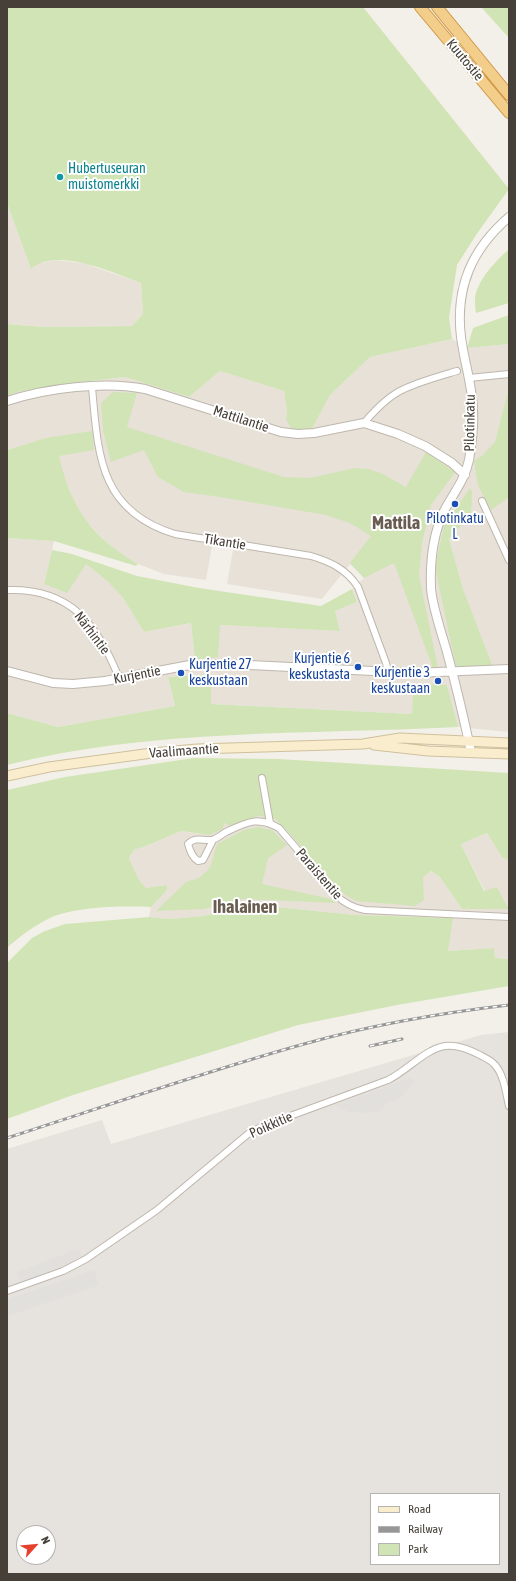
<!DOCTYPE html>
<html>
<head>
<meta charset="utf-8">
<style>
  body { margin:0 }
  #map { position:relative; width:516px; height:1581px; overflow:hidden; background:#f3f0e9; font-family:"Asap Condensed",sans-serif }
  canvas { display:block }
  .frame { position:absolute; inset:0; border:8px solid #464038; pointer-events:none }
  .legend { position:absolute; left:370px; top:1493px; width:130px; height:72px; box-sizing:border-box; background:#fff; border:1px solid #b5b3af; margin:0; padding:5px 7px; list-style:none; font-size:12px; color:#464038 }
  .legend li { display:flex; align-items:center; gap:8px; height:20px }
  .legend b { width:20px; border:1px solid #b5b3af }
  .north { position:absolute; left:16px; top:1525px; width:40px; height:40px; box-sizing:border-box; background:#fff; border:1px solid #b5b3af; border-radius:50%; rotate:63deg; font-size:11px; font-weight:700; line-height:16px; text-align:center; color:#464038 }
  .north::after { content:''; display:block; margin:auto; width:14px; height:18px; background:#e7402c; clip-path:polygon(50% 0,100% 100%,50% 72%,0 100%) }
</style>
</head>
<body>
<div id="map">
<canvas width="516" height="1581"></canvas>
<div class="frame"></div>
<ul class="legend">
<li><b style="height:5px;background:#faedcd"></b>Road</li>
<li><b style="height:5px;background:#979797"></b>Railway</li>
<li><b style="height:11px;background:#d1e4b6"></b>Park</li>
</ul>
<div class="north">N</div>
</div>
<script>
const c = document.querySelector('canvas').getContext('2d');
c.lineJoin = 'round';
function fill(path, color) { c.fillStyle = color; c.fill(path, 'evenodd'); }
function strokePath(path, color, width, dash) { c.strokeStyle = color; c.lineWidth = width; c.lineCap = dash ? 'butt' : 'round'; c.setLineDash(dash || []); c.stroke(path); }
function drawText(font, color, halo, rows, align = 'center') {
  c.font = font + ' "Asap Condensed",sans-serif'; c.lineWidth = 4; c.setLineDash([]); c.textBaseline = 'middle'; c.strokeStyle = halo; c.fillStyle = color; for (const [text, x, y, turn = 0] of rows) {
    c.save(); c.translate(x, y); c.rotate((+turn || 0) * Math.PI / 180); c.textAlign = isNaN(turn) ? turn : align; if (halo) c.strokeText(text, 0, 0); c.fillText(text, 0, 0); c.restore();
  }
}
fill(new Path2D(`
  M 7,203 L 31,269 L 37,264 L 55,260 L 83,263 L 141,283 L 143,314 L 132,326 L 44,327 L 7,324 Z
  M 452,339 L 467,348 L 509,344 L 509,732 L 458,727 L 447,685 L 413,684 L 412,714 L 211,704 L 212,674 L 168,677 L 175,706 L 58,727 L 7,713 L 7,538 L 54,541 L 44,584 L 85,563 L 107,581 L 123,598 L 144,632 L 191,623 L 195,660 L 220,625 L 340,631 L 335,611 L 357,602 L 352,589 L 364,578 L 350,564 L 322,599 L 227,584 L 233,550 L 212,546 L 206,580 L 164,574 L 138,564 L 118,552 L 104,540 L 87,522 L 75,505 L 65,479 L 26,444 L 7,450 L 7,396 L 18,392 L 73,383 L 125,377 L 189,397 L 220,371 L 284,391 L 287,411 L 286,419 L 313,427 L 330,395 L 370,357 ZM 470,489 L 470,515 L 449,539 L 464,592 L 435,567 Z
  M 259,816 L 275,819 L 291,835 L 424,900 L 422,877 L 431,871 L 440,877 L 462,909 L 509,909 L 509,959 L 495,958 L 494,948 L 448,951 L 452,918 L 355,915 L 246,904 L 204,916 L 169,919 L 149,917 L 151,907 L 167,890 L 167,885 L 146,888 L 139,880 L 129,858 L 134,850 L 151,844 L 181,831 L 209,835 L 224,823 L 230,827 Z
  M 487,833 L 502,857 L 509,861 L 509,908 L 497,888 L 485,891 L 461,844 Z`), '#e7e1d8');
fill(new Path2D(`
  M 509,1032 L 509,1574 L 7,1574 L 7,1149 L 102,1120 L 111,1144 L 481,1035 ZM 371,1494 L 499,1494 L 499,1564 L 371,1564 ZM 24,1533 L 48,1533 L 48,1557 L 24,1557 Z`), '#e6e2de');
fill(new Path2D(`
  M 7,7 L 363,7 L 509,189 L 476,235 L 457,265 L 449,318 L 452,339 L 370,357 L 330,395 L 313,427 L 301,432 L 291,428 L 286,419 L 287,411 L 284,391 L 220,371 L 189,397 L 125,377 L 73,383 L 18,392 L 7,396 L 7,324 L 44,327 L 132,326 L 143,314 L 141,283 C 113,273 57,246 31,269 L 7,203 Z
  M 481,7 L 509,7 L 509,38 Z
  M 509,249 L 509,303 L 476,313 C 475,308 475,302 475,297 C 479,278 495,262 509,249 Z
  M 509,315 L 509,344 L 467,348 L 473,328 Z
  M 509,388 L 509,497 L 491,510 L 478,485 L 474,461 L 482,456 L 495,442 Z
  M 113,392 L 137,393 L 127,427 L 284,477 L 310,478 L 355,468 L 368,469 L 383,474 L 406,487 L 426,452 L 455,472 L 431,505 L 422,543 L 419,576 L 438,668 L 433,668 L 394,563 L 364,578 L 350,563 L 371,536 L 350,523 L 326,515 L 220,497 L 184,492 L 158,477 L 144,450 L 111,462 L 103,430 L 101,403 Z
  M 92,431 L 94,450 L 59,456 C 71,509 92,537 138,564 L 136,566 L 54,541 L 7,538 L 7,450 L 46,438 Z
  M 470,488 L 472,492 L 471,515 L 449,539 L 464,592 L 492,665 L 456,667 L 435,567 L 444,526 Z
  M 52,550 L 72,554 L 137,576 L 199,588 L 321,606 L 352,589 L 357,602 L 335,611 L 340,631 L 220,625 L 218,657 L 195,660 L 191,623 L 144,632 L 123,598 L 107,581 L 86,564 L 67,593 L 44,584 Z
  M 212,674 L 211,704 L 412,714 L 413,684 L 447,685 L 458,727 C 307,735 154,728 7,765 L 7,713 L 58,727 L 175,706 L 168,677 Z
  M 194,758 L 279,759 L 509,773 L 509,861 L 502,857 L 487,833 L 461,844 L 484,891 L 497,887 L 509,909 L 462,909 L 440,877 L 431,871 L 423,877 L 424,900 L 415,906 L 356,901 L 341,892 L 291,835 L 275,819 L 259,816 L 230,827 L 224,823 L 223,829 L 209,835 L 181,831 L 151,844 L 134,850 L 129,858 L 139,880 L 146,888 L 167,885 L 167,890 L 151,907 C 122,906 77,906 50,918 C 34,926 20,936 7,948 L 7,790 L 65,777 Z
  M 258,827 L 272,830 L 287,845 L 268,858 L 262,884 L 331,899 L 336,903 L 243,899 L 204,909 L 156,911 L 186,882 L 199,878 L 207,871 L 211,865 L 217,844 L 244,830 Z
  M 246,904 L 355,915 L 453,918 L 448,951 L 494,948 L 495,958 L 509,959 L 509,986 L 397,1005 L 298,1025 L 73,1095 L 7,1119 L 7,963 L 32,938 L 45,931 L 65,924 L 149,917 L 169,919 L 204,916 Z`), '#d1e4b6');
fill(new Path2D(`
  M 410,1078 L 415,1082 L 400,1098 L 388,1103 L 378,1111 L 366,1113 L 349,1112 L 335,1105 Z
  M 78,1249 L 82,1256 L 63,1266 L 21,1282 L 17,1272 Z
  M 94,1270 L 99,1285 L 7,1316 L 7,1299 Z`), '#e2e0dd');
const minor = new Path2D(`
  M 469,378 L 509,374
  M 92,387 C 98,454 99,511 175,534 L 311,556 C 331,562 346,569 358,587 L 386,663 L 388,672
  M 364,423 C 375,410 388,396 404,389 C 421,381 440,376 457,371
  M 482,501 L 509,560
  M 7,590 C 70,588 97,623 119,678
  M 262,778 L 270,823
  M 213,840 L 203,860 L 198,861 C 192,857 190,851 188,844 C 195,836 203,841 212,840 C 217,839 222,834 226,832 C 247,822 258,816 279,828 L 336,895 C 345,904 353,908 365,910 L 509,917
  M 7,1291 L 63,1271 L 86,1259 L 157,1210 L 248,1134 L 263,1126 L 388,1080 C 404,1072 416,1059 431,1051 C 448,1041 464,1047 480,1055 C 485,1058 491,1060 495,1065 C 504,1075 506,1093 509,1106`);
const tertiary = new Path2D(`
  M 7,401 C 47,388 104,381 145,389 L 281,432 L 298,434 L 314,433 L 364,423 L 398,434 L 425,446 L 452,463 L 465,475
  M 7,671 L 53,683 L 73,684 L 105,681 L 195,664 L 229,664 L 414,673 L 509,669
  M 471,752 C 464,719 456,685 447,652 C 442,634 432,606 431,588 C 430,562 433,534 444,511 C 454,492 464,482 469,460 C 472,443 474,425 473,409 C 472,384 464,361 461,337 C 455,287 472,249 509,217`);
const secondary = new Path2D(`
  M 374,745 L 428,751 L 509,754
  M 7,776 L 49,767 L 152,753 L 197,749 L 363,744 L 400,738 L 509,743`);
const trunk = new Path2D(`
  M 420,7 L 509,113
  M 437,7 L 509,95`);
strokePath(minor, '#beb7ad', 8);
strokePath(tertiary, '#beb7ad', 10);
strokePath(secondary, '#cfc09d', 11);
strokePath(trunk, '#d09747', 12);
strokePath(minor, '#fff', 6);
strokePath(tertiary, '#fff', 8);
strokePath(secondary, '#faedcd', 9);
strokePath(trunk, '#f3ce8b', 10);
const rail = new Path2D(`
  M 370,1046 L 402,1039
  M 7,1138 C 106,1106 204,1072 304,1044 C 371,1025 440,1013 509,1005`);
strokePath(rail, '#979797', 3);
strokePath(rail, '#fff', 1.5, [4.5]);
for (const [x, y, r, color] of [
  [60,177,4,"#0f9aa8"],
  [455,504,4,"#1a4fb4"],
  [358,667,4,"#1a4fb4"],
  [181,673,4,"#1a4fb4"],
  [438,681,4,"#1a4fb4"]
]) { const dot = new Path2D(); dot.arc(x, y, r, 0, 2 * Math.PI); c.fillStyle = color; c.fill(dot); strokePath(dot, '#fff', 1.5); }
drawText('14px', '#464038', '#fff', [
  ["Kuutostie",465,60,50],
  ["Mattilantie",241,419,18],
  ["Pilotinkatu",470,423,-89],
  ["Tikantie",225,542,9],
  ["Närhintie",92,633,53],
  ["Kurjentie",137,675,-11],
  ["Vaalimaantie",184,751,-4],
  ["Paraistentie",319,874,49],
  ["Poikkitie",271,1125,-24]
]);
drawText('14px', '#0d838f', '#fff', [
  ["Hubertuseuran",68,169],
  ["muistomerkki",68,185]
], 'left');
drawText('14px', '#164399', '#fff', [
  ["Pilotinkatu",455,519,"center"],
  ["L",455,535,"center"],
  ["Kurjentie 6",350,659],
  ["keskustasta",350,675],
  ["Kurjentie 27",189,665,"left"],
  ["keskustaan",189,681,"left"],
  ["Kurjentie 3",430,673],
  ["keskustaan",430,689]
], 'right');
drawText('bold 18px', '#685d50', '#fff', [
  ["Mattila",396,523],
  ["Ihalainen",245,907]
]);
</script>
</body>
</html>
